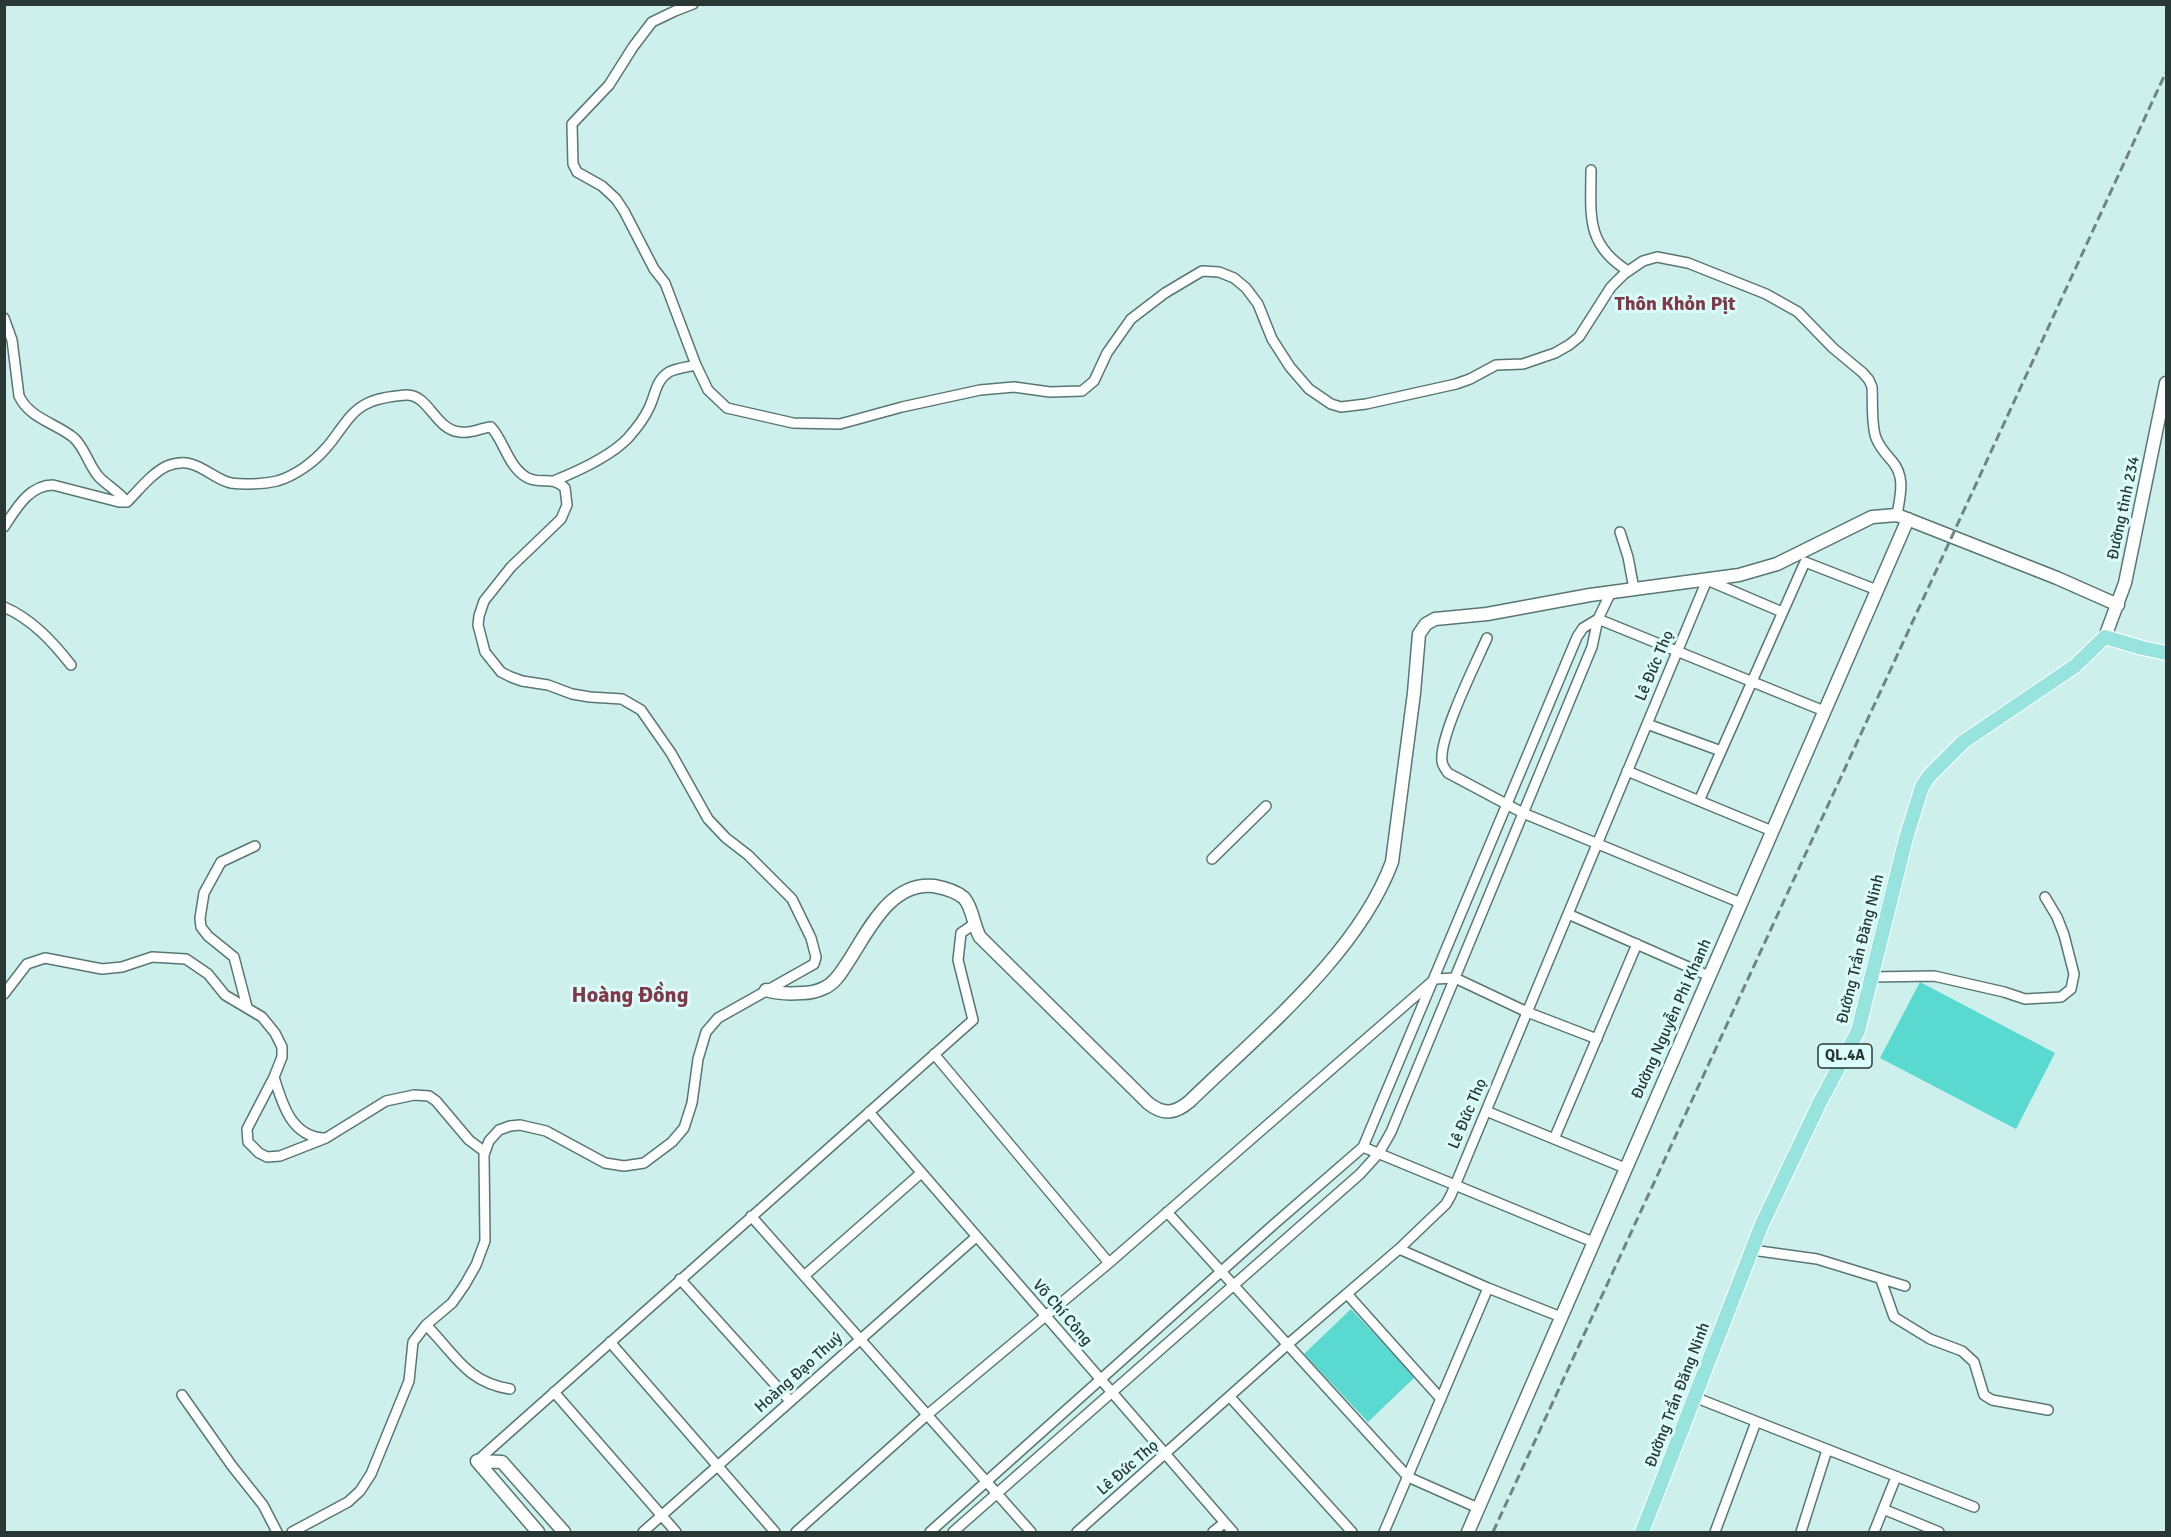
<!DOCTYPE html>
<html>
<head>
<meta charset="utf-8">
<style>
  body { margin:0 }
  #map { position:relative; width:2171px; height:1537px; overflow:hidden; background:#cef0ec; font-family:Signika,sans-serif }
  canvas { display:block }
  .frame { position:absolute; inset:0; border:6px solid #293735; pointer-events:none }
</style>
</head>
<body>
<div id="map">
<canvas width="2171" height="1537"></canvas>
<div class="frame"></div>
</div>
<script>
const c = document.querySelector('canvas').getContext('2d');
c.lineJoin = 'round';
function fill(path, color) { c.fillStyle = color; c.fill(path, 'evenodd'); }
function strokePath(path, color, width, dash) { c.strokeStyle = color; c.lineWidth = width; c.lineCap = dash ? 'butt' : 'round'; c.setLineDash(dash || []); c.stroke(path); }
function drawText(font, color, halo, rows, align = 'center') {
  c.font = font + ' Signika,sans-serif'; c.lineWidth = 6; c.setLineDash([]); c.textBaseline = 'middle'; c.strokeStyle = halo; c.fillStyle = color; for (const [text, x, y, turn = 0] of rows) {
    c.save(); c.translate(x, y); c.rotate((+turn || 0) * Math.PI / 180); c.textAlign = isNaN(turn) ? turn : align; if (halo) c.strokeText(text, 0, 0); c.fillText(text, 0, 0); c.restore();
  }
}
fill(new Path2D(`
  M 1920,982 L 2055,1053 L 2016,1129 L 1880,1058 Z
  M 1351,1309 L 1415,1377 L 1368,1422 L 1304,1354 Z`), '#59d9cf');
const street = new Path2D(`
  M 693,4 L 675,11 L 652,22 L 633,47 L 609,85 L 572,124 L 573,164 L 577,172 L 602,186 L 616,199 L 624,211 L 654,269 L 665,283 L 696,365 L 708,390 L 727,408 L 793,423 L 840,424 L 902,407 L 980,390 L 1014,387 L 1050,392 L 1082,391 L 1094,381 L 1107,353 L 1131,319 L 1165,293 L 1202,271 L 1219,272 L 1234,278 L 1246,288 L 1258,304 L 1272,339 L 1290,367 L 1309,389 L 1331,404 L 1341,407 L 1366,404 L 1456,384 L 1470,379 L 1496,365 L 1523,364 L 1555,353 L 1569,345 L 1579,337 L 1611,287 L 1624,274 L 1643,261 L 1657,257 L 1688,263 L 1766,294 L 1798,312 L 1833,348 L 1863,373 L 1869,380 L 1872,387 C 1873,403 1871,424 1876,438 C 1880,448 1885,453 1892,461 C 1906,477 1900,496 1897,515
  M 1591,170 C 1591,215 1585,244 1628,271
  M 4,318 L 12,340 L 19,396 C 30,419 56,423 74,438 C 85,448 89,466 99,477 C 108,486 119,492 127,502
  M 556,480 C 578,471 611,456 628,438 C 636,429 644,419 649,408 C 656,394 655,381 669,372 C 677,368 688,367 696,365
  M 4,527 C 16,509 29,485 53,485 L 119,502 L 127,502 C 139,490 152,473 167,466 C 196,454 210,479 231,483 C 244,485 264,484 277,481 C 295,476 314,462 326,448 C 339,434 348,413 366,404 C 377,398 393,396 406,395 C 429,394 435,430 460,432 C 471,434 480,428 491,427 C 504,441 508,466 526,477 C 541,486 550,474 565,488 L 567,505 L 561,519 L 511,567 L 484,601 L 479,616 L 478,625 L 485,652 L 501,672 L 511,677 L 522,681 L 548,685 L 572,694 L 590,697 L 622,699 L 641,710 L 671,753 L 708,819 L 726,838 L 748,855 L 792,899 L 811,938 L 816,957 L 814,964 L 718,1018 L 706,1032 L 698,1059 L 692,1103 L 684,1128 L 672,1142 L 644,1163 L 624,1166 L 605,1163 L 546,1131 L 520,1125 L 510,1126 L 499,1130 L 489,1141 L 484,1155 L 485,1241 L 476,1265 L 464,1286 L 452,1303 L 426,1325 L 413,1342 L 409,1381 L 371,1474 L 360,1491 L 348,1502 L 292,1532
  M 1620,532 L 1628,557 L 1634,589
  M 4,607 C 32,619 53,642 71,665
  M 1598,619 L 1824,711
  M 1487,638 C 1476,663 1439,737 1442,761 C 1442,765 1445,769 1448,773 L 1523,813 L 1741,903
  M 1647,724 L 1721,751
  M 1627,771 L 1772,831
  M 1699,801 L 1805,562 L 1877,590
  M 1212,859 L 1266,806
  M 1568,914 L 1709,976
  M 1871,977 L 1934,976 L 2004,992 L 2025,999 L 2061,997 L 2071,989 L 2074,974 L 2064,935 L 2057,917 L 2045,897
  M 4,994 L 27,964 L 45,958 L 102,969 L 122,967 L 152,957 L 186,959 L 208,974 L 225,995 L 262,1017 L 275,1033 L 282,1047 L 282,1057 L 274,1077 L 247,1129 L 248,1142 L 259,1153 L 267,1157 L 280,1156 L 326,1138 L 386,1101 L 414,1095 L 429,1096 L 436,1101 L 469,1140 L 485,1152
  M 247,1007 L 234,957 L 208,936 L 201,927 L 200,918 L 204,893 L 221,862 L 255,846
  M 934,1054 L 1109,1263
  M 274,1077 C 282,1103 291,1136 323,1138
  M 1486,1111 L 1625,1168
  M 869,1112 L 1233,1532
  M 1554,1139 L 1637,944
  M 1363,1147 L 1593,1242
  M 1167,1212 L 1408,1477 L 1478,1508
  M 751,1216 L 1031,1532
  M 1399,1249 L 1488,1288 L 1561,1317
  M 1752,1250 L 1817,1259 L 1905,1286
  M 804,1276 L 920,1174
  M 680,1279 L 790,1401
  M 1881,1280 L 1894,1317 L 1930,1339 L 1962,1351 L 1974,1362 L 1984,1395 L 1992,1400 L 2048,1410
  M 1348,1295 L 1441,1399
  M 426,1325 C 455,1354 466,1382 510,1389
  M 610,1342 L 775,1532
  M 554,1392 L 676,1532
  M 182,1395 L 232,1466 L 263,1505 L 277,1532
  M 1230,1397 L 1352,1532
  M 1694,1397 L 1974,1507
  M 477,1461 L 973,1020 L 958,960 L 961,933 L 974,924
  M 1883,1509 L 1939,1532
  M 643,1532 L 976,1237
  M 796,1532 L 927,1415 L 1109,1263 L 1435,979 L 1455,978 L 1527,1012 L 1597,1039
  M 930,1532 L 1272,1226 L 1363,1147 L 1577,637 L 1583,628 L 1598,619
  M 953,1532 L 1360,1174 L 1379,1153 L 1391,1132 L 1592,647 L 1598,619 L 1611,592
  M 1077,1532 L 1287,1345 L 1399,1249 L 1446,1204 L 1451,1195 L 1707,580 L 1782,612
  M 1213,1532 L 1224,1523
  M 1384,1532 L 1488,1288
  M 1715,1532 L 1756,1422
  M 1801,1532 L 1827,1450
  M 1874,1532 L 1896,1477`);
const secondary = new Path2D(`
  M 2105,637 L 2125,583 L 2166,383
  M 766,990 C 778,994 789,994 802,993 C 809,993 818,991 824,988 C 834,984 841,973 846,965 C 867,934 889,881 934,886 C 945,888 956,891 964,898 C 973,908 973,925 980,937 L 1148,1103 C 1164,1116 1176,1113 1190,1101 C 1260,1033 1358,954 1392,862 L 1414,693 L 1419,634 L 1426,624 L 1435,619 L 1487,614 L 1590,595 L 1739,575 L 1777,564 L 1872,517 L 1897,515 L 2057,578 L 2118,605
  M 477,1461 L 502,1462 L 564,1532
  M 477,1461 L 538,1532
  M 1468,1532 L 1908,519`);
const primary = new Path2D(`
  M 1642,1532 L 1762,1224 L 1820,1102 L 1858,1031 L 1906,838 L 1922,787 L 1929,776 L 1963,742 L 2075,666 L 2105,637 L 2142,648 L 2166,653`);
strokePath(street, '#587774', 12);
strokePath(secondary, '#587774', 15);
strokePath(primary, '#fff', 16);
strokePath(street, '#fff', 9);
strokePath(secondary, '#fff', 12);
strokePath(primary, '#97e4de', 14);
strokePath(new Path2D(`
  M 1493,1532 L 2166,72`), '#6f8582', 3, [9, 4.5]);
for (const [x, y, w] of [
  [1845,1056,54]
]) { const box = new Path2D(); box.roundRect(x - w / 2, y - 12, w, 24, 4.5); c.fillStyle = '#dbfdf9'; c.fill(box); strokePath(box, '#293735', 1.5); }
drawText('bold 15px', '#293735', null, [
  ["QL.4A",1845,1056]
]);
drawText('16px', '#293735', '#dbfdf9', [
  ["Đường tỉnh 234",2124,508,-78],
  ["Lê Đức Thọ",1655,666,-67],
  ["Đường Trần Đăng Ninh",1861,949,-76],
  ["Đường Nguyễn Phi Khanh",1672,1019,-66],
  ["Lê Đức Thọ",1468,1114,-67],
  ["Võ Chí Công",1062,1313,49],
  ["Hoàng Đạo Thuý",799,1373,-42],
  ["Đường Trần Đăng Ninh",1678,1395,-69],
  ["Lê Đức Thọ",1128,1468,-41]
]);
drawText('bold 20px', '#813949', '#dbfdf9', [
  ["Thôn Khỏn Pịt",1675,305]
]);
drawText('bold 22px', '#813949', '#dbfdf9', [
  ["Hoàng Đồng",630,996]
]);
</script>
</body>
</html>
